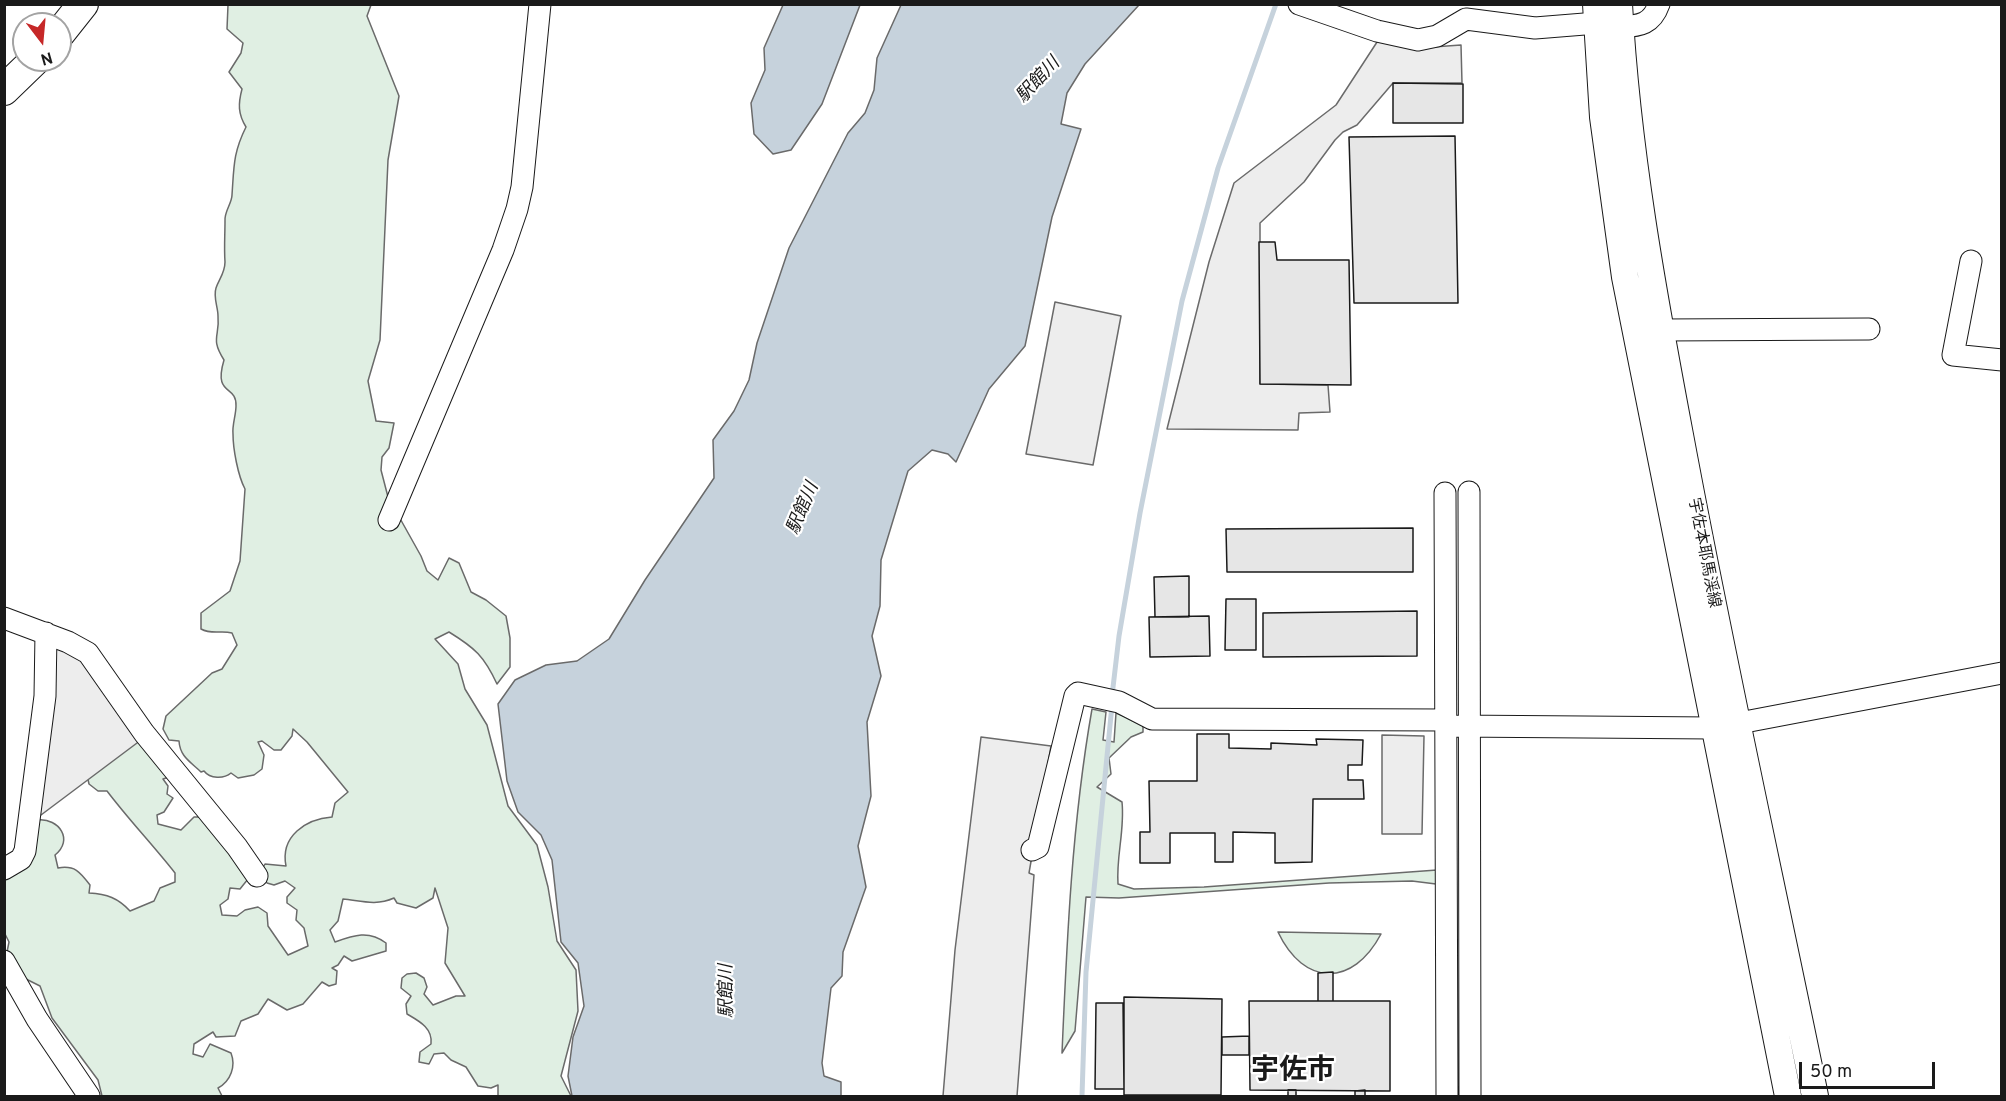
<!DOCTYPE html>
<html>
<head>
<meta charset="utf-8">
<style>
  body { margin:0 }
  #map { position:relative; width:2006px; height:1101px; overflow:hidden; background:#fff; font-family:Overpass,sans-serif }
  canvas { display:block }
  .frame { position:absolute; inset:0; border:6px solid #1a1a1a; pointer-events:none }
  .north { position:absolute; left:12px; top:12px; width:60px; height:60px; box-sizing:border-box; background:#fff; border:2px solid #a3a3a3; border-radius:50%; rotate:164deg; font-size:16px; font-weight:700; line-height:24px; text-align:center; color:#1a1a1a }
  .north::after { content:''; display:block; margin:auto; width:21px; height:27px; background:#c62828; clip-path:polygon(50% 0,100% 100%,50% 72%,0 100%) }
  .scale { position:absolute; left:1799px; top:1062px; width:136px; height:27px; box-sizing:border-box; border:3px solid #1a1a1a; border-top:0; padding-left:8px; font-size:18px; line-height:21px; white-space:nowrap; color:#1a1a1a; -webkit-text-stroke:4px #fff; paint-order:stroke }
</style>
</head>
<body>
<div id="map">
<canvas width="2006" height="1101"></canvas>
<div class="frame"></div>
<div class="north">N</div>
<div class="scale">50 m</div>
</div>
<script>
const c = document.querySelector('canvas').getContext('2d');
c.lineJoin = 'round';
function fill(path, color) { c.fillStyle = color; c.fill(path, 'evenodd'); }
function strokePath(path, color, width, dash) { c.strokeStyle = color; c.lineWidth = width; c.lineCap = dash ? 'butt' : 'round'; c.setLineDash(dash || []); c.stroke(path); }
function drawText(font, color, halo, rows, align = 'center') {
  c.font = font + ' Overpass,"Noto Sans JP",sans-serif'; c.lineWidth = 4.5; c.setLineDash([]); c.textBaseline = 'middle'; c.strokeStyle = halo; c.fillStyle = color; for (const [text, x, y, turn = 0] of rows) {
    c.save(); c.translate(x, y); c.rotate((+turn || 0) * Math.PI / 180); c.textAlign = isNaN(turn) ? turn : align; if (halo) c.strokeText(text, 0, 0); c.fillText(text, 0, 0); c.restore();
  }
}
const green = new Path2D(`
  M 228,5 L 371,5 L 367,16 L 399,96 L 388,160 L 380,340 L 368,381 L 376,421 L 394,423 L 389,448 L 382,457 L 381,470 L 388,497 L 421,556 L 427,571 L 438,580 L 449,558 L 459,563 L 471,592 L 486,600 L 506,616 L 510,638 L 510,667 L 497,684 C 484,656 475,648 449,632 L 435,639 L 458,664 L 465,689 L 487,725 L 508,806 L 537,845 L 548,887 L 557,941 L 576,970 L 578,1011 L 561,1076 L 571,1096 L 498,1096 L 498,1085 L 491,1088 L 478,1086 L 466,1067 L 451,1060 L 444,1053 L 434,1054 L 429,1064 L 419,1062 L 420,1052 L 431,1044 C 433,1028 419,1021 407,1014 L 406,1004 L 411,996 L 401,988 L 402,978 L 407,974 L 416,973 L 424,978 L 427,987 L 424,994 L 433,1005 L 456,996 L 465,996 L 445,963 L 448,928 L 435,888 L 433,898 L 416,908 L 397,903 L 394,898 C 376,906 362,901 343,899 L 338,921 L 330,930 L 335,942 C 354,935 369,930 386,943 L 386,951 L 352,961 L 344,956 L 338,965 L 332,968 L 337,971 L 336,984 L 329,986 L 322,982 L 303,1004 L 287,1010 L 268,999 L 258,1014 L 241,1021 L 235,1036 L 216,1037 L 213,1032 L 194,1044 L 193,1054 L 203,1057 L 210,1044 L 231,1053 C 236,1066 231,1081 218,1088 L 222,1096 L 102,1096 L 98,1080 L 52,1018 L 40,986 L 24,978 L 6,957 L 9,942 L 5,934 L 5,879 L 38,820 C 59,818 74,840 55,855 L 58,868 C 75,865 80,872 90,885 L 89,893 C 107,894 118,898 130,911 L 154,901 L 160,888 L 175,882 L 175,873 C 153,845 129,820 107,791 L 98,791 L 89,784 L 87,775 L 138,734 L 175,775 L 163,779 L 168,786 L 167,794 L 173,798 L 164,812 L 157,815 L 158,824 L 181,830 L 194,817 L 203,817 L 248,879 L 240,889 L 230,888 L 228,899 L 220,905 L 222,915 L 237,916 L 245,910 L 258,907 L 267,913 L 268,926 L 288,955 L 308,946 L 304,928 L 296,920 L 297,910 L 287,903 L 287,897 L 295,888 L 285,881 L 274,885 L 267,883 L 261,871 L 265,864 L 286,866 C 280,836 306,819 332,817 L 335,803 L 348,792 L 307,742 L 293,729 L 292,736 L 281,750 L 274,750 L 262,741 L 258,742 L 264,755 L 262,769 L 254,775 L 238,778 L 231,773 C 224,779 210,779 204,771 L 201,772 C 191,762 180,757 179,741 L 169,740 L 163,729 L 166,716 L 212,673 L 222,669 L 237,645 L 232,633 C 221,630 212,635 201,629 L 201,613 L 230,591 L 240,561 L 245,489 C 238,476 233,449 233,434 C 232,425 236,415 236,406 C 237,384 213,397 224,360 C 210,338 220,337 218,316 C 218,307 213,297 216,288 C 219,279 225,273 225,262 C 224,248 225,235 225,221 C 224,212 232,203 232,195 C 234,167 233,153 246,127 C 238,114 238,104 242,89 L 229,72 L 241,53 L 243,43 L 227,29 Z
  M 1092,709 L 1106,712 L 1103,740 L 1114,742 L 1116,713 L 1143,724 L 1143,732 L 1131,737 L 1109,758 L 1111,774 L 1097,787 L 1122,802 C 1125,830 1116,856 1118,884 L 1134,889 L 1204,887 L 1437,870 L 1436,884 L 1412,881 L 1329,883 L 1119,898 L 1086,897 L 1075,1031 L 1062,1053 C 1067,937 1072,823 1092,709 Z
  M 1278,932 L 1381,934 C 1353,987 1304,987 1278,932 Z`);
fill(green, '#e0efe3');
strokePath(green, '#6a6a6a', 1.5);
const parking = new Path2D(`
  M 1379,39 L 1419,48 L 1461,45 L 1462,83 L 1393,83 L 1357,125 L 1343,132 L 1335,140 L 1304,182 L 1260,223 L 1260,384 L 1328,385 L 1330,412 L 1299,413 L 1298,430 L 1167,429 L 1209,262 L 1234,183 L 1336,105 Z
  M 1055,302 L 1121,316 L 1093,465 L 1026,454 Z
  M 55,644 L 78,656 L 141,740 L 41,815 L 39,811 Z
  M 1382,735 L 1424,736 L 1422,834 L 1382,834 Z
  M 981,737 L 1051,746 L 1029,873 L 1034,875 L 1017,1096 L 943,1096 L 955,950 Z`);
fill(parking, '#ededed');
strokePath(parking, '#6a6a6a', 1.5);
const water = new Path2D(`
  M 783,5 L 860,5 L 822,104 L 791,150 L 773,154 L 754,134 L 751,103 L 765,70 L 764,48 Z
  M 901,5 L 1139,5 L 1085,64 L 1067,93 L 1061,124 L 1081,129 L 1052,217 L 1025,346 L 989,389 L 956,462 L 948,454 L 932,450 L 908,471 L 881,560 L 880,606 L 872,636 L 881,676 L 867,722 L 871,796 L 858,846 L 866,887 L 843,952 L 842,976 L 831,988 L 822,1063 L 824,1076 L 841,1082 L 841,1096 L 572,1096 L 568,1076 L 573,1037 L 584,1006 L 578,963 L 561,942 L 552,860 L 541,835 L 518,812 L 507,781 L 498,704 L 515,680 L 546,665 L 577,661 L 609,639 L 645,580 L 714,478 L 713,440 L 734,411 L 749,380 L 757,343 L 789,248 L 848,133 L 865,113 L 874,90 L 877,58 Z`);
fill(water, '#c6d2dc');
strokePath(water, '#6a6a6a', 1.5);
strokePath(new Path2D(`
  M 1112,696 L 1119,636 L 1140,513 L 1182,301 L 1218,168 L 1276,4
  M 1082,1096 L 1086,972 L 1112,705`), '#c6d2dc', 5);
const building = new Path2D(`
  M 1393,83 L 1463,84 L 1463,123 L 1393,123 Z
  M 1455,136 L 1458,303 L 1354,303 L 1349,137 Z
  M 1259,242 L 1275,242 L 1277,260 L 1349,260 L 1351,385 L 1260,384 Z
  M 1413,528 L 1413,572 L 1227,572 L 1226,529 Z
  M 1189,576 L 1189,617 L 1155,617 L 1154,577 Z
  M 1226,599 L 1256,599 L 1256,650 L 1225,650 Z
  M 1417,611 L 1417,656 L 1263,657 L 1263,613 Z
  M 1209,616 L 1210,656 L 1150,657 L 1149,617 Z
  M 1197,734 L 1229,734 L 1229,748 L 1271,749 L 1271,743 L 1317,745 L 1316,739 L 1363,740 L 1362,765 L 1348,765 L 1348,780 L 1363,780 L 1364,799 L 1313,799 L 1312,862 L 1275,863 L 1275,833 L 1233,832 L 1233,862 L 1215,862 L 1215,833 L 1170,833 L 1170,863 L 1140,863 L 1140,832 L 1150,832 L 1149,781 L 1197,781 Z
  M 1333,972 L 1333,1001 L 1318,1001 L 1318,973 Z
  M 1124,997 L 1222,999 L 1221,1095 L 1124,1095 Z
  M 1249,1001 L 1390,1001 L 1390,1091 L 1250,1090 Z
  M 1096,1003 L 1123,1003 L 1124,1089 L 1095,1089 Z
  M 1249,1036 L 1249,1055 L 1222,1055 L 1222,1037 Z
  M 1288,1090 L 1296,1090 L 1296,1096 L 1288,1096 Z
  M 1365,1090 L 1365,1096 L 1355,1096 L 1355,1091 Z`);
fill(building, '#e6e6e6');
strokePath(building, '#1a1a1a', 1.5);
const minor = new Path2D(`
  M 1299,4 L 1377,31 L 1418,40 L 1437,36 L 1466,19 L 1535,28 L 1597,23
  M 1621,27 C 1640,26 1652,24 1659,4
  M 1971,261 L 1953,355 L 2002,360
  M 1661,330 L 1869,329
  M 1469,492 L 1470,1096
  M 1445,493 L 1447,1096
  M 389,520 L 503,250 L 517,209 L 522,187 L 540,4
  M 4,618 L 68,642 L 88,653 L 144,733 L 237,847 L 257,876
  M 1455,726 L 1713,728 L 2002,673
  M 1032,850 L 1038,847 L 1075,696 L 1078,693 L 1119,702 L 1152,719 L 1446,720
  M 4,869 L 21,859 L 25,851 L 45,696 L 46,633
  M 4,961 L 37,1019 L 89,1096`);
const major = new Path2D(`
  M 1596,4 L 1603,117 L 1625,277 L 1788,1096
  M 1619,4 C 1627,150 1653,292 1680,435 C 1721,656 1770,876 1815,1096`);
const highway = new Path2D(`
  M 60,33 L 83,4
  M 4,90 L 35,60`);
strokePath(minor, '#1a1a1a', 23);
strokePath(major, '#1a1a1a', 28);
strokePath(highway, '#1a1a1a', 32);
strokePath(minor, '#fff', 21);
strokePath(major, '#fff', 26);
strokePath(highway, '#fff', 30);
drawText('16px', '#1a1a1a', '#fff', [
  ["宇佐本耶馬渓線",1703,553,79]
]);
drawText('italic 18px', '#1a1a1a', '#fff', [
  ["駅館川",1039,81,-47],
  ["駅館川",804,509,-67],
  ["駅館川",728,991,-91]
]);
drawText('bold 28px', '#1a1a1a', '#fff', [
  ["宇佐市",1293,1072]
]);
</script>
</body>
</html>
